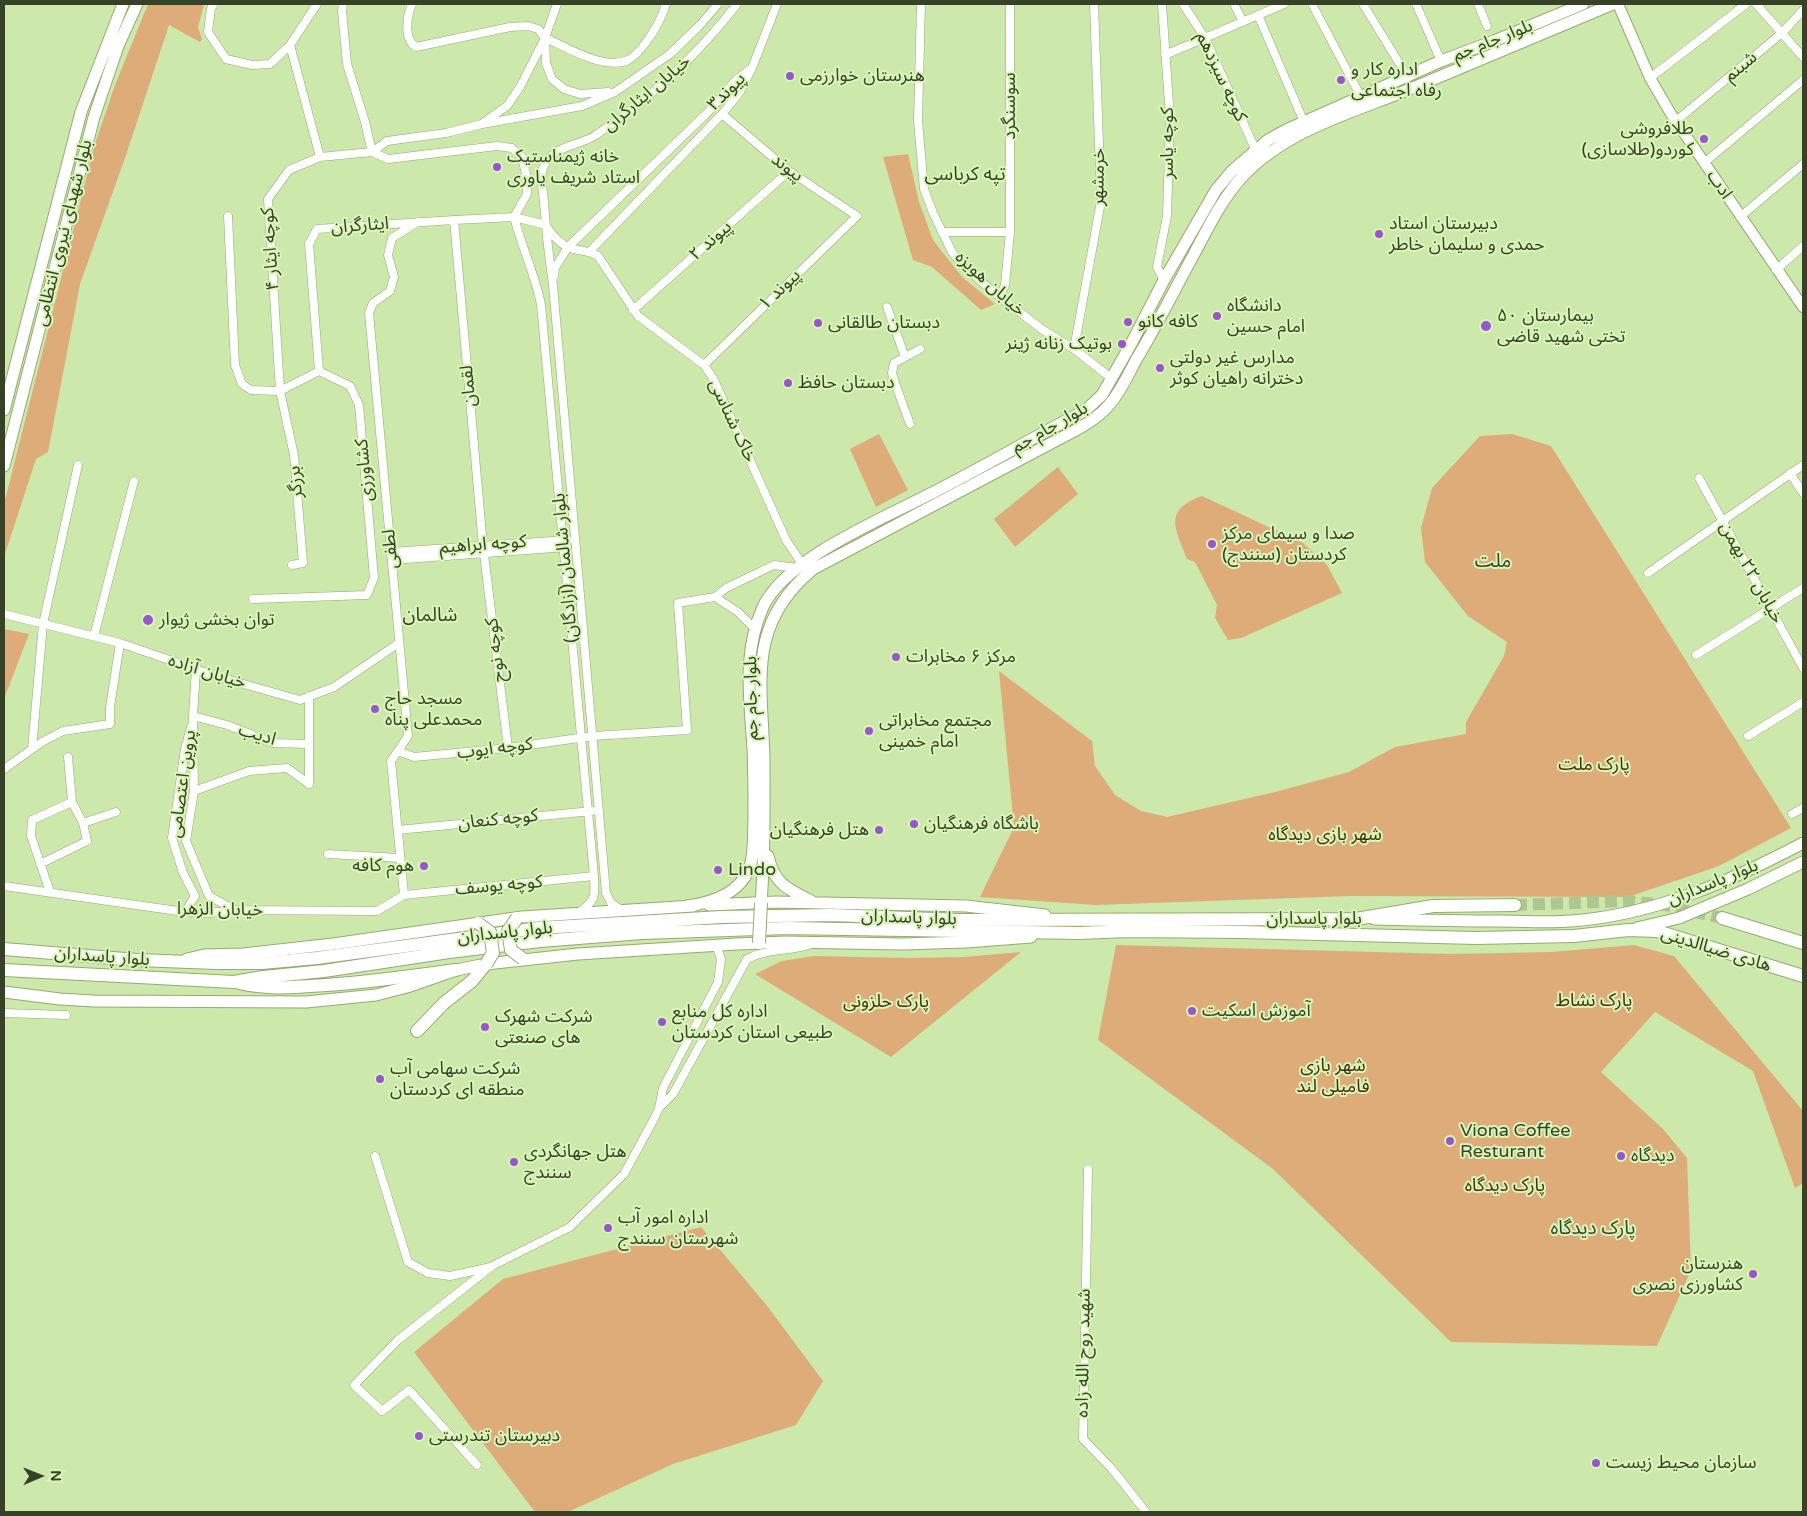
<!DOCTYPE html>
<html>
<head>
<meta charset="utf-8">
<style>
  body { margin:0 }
  #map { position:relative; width:1807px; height:1516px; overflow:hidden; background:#cce8aa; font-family:"Varela Round",sans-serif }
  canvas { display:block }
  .frame { position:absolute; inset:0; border:5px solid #364128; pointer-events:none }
  .north { position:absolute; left:15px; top:1451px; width:50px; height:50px; -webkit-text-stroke:4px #d9f5b7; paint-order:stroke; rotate:89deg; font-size:14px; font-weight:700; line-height:20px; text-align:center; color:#364128 }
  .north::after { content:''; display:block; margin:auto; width:18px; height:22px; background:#364128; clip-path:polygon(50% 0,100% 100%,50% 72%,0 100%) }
</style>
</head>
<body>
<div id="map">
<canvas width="1807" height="1516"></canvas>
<div class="frame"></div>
<div class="north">N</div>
</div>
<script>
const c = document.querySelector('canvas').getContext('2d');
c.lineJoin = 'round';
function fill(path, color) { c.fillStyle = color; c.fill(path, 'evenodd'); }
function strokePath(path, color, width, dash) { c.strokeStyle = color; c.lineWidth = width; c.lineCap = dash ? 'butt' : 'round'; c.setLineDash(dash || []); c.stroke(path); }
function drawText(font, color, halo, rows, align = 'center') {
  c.font = font + ' "Varela Round","Noto Sans Arabic",sans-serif'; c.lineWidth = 4; c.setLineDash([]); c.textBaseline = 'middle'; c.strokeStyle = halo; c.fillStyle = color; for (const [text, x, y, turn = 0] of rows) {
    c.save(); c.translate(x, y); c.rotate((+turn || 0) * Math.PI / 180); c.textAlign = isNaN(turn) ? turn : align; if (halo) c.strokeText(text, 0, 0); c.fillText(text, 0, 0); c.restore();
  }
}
fill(new Path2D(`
  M 148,4 L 204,4 L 198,27 L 202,39 L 200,42 L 169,25 L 126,155 L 80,284 L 48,452 L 36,459 L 4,557 L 4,504 L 95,144 L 115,85 Z
  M 908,154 L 919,202 L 933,240 L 962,277 L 995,304 L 981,310 L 932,267 L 913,260 L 883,157 Z
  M 879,434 L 908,490 L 876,507 L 850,449 Z
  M 1512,434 L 1551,446 L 1791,828 L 1719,866 L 1628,897 L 1351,896 L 1095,905 L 980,897 L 1014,827 L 999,671 L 1092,741 L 1095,766 L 1115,795 L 1141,811 L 1167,817 L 1275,792 L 1349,772 L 1395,747 L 1466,734 L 1466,722 L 1504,656 L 1507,642 L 1468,616 L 1425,562 L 1421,528 L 1432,488 L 1480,436 Z
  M 1058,467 L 1078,494 L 1015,547 L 994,519 Z
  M 1202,496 L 1303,543 L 1327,565 L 1342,593 L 1241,638 L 1228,640 L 1215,618 L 1217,605 L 1195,562 L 1187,559 C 1176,529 1162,510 1202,496 Z
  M 4,629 L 29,634 L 4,699 Z
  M 1116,945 L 1450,954 L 1551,952 L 1634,945 L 1674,956 L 1803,1111 L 1803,1183 L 1795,1188 L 1753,1071 L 1655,1012 L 1601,1072 L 1663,1129 L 1687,1158 L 1691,1270 L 1657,1346 L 1451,1342 L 1273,1169 L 1098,1040 Z
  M 1021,952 L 891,1057 L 755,974 L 782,961 L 814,956 L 909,958 L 963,957 Z
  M 701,1227 L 768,1307 L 823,1381 L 796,1425 L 673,1464 L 568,1512 L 535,1512 L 414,1352 L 503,1279 Z`), '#deac78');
strokePath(new Path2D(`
  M 1515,905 L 1627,901 L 1665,905 L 1722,918`), '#aec790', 12, [12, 6]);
const minor = new Path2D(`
  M 214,4 L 211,8 L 208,32 L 226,59 L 252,65 L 270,64 L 290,45 L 317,4
  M 343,4 L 342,11 L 347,64 L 365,122 L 372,152
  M 412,4 C 407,15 403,39 416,47 L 510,27 L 528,26 L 538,29 L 545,38 L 546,63 L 552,79 L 564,89 L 580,94 L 608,92
  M 921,4 L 918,121 L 924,189 L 933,213 L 952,252 L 965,268 L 1000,297 L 1043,330 L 1074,349 L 1111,378
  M 1162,4 L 1170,118 L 1167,216 L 1157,267 L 1164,280
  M 1183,4 L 1205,38 L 1256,151
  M 1234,4 L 1243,22
  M 1312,4 L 1361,97
  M 1363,4 L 1407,76
  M 1416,4 L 1441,61
  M 1478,4 L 1487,26
  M 1756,4 L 1803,57
  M 1258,15 L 1304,122
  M 545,38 C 567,47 604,71 628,60 C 636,56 642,48 647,41 C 655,30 662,17 666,4
  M 290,45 L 320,157
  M 1165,55 L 1284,4
  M 1650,78 L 1746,4
  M 1676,121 L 1782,33 L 1803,10
  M 484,122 L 507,106 L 520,87 L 545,38 L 557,4
  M 372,152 L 387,141 L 446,133 L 482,124 L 582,106 L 615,92 L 670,54 L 700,25 L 718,4
  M 1704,163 L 1803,80
  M 228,216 L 235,365 L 242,384 L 251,390 L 280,391 L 319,371
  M 1740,217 L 1803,164
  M 454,220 L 483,546 L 508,748
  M 547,227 C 553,235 558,242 567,247 C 577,251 588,250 598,256 L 638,316 L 704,365 L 713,378 L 786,540 L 802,564
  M 942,232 L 1010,232
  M 590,251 L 722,114 L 740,92 L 752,68 L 777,4
  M 1776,270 L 1803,246
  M 554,276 L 555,268 L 568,247 L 708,112 L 736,80 L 749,70
  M 1000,297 L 1005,285 L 1010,232 L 1010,4
  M 887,307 L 905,357
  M 633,310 L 789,171
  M 1074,349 L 1101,201 L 1094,4
  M 704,365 L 857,216 L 789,171 L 722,114
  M 319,371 L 309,244 L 317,229 L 454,220 L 514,217 L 546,225
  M 910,424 L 895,383 L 892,373 L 894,363 L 920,349
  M 1790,473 L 1803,493
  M 1699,478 L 1803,668
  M 391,552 L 568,540
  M 392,560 L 567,547
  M 292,565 L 303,563 L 294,455 L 280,391 L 268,199 L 289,170 L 320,157 L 372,152 L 388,159 L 497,146 L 512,148 L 522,157 L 526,174 L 527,194 L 514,217 C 522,248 535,274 541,305 L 594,876 C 595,896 596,901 579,912
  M 1648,573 L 1803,465
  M 715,597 L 738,612 L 755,629
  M 253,599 L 367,595 L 374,578 L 359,405 L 350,386 L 319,371
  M 4,614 L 120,643 L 219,677 L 300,700 L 334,687 L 399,643
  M 94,636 L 134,481
  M 1696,655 L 1803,588
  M 196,669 L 193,716 L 194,791 L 186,841 L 209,896 L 235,910
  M 309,696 L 309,784
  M 193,716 L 227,725 L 273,743 L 309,744
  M 1748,736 L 1803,702
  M 32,749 L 43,624 L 78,465
  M 398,751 L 414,757 L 508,748 L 593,736 L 687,730 L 678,603 L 715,597 L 726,588 L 774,565 L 797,568
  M 4,769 L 42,742 L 63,731 L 110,724 L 110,707 L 120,643
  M 194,791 L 249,771 L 287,768 L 309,784
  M 1792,814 L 1803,808
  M 83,823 L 116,812
  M 398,830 L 592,811
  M 328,854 L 400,858
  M 40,864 L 87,841 L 83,823 L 72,802 L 68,757
  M 4,886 L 185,912 L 210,913 L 235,910 L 377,911 L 404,895 L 594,876
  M 50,892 L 31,836 L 32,820 L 72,802
  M 404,895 L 391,761 L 408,736 L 369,313 L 373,303 L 390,291 L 394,277 L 388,255 L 392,238 L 418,222
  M 622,910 L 611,903 L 606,893 L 553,285 C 549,258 546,230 544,202 C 543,193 541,181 542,172 C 548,145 578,147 596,135 C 650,99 697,56 737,4
  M 185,912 L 195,896 L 183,873 L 172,838 L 185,749 L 191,727
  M 4,1013 L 66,1015
  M 659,1108 L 673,1094 L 747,959 C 766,949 789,951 809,945
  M 375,1156 L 408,1262 L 428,1273 L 450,1276 L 491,1267
  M 1088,1169 L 1083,1439 L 1112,1469 L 1146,1512
  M 477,1465 L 409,1390 L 382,1411 L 354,1385 L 398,1340 L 492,1266 L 570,1227 L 624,1174 L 655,1117 L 659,1108 L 663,1088 L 718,982 L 721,959 L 716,945`);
const tertiary = new Path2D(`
  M 1618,4 L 1650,78 L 1671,114 L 1803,307`);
const secondary = new Path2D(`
  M 4,410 L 81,112 L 123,4
  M 4,466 L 94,117 L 118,46 L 137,4
  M 768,856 C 774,884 788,889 811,901
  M 761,903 C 765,854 764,806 764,758 C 762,682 746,625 813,569 L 1076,430 C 1088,423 1100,416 1109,405 C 1120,393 1128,375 1136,360 C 1157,325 1175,289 1194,254 C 1208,228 1222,199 1242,177 C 1288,128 1355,112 1415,87 C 1481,60 1547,31 1613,4
  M 709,905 L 776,902 L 966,906 L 1045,915
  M 687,906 C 710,903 739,894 749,869 C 755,854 753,836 754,820 C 754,796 754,772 753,749 C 750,700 742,653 763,607 C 785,559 880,520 926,496 C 980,469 1032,438 1086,410 L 1102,395 L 1131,344 L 1164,280 L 1216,190 L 1232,171 L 1268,140 L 1286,130 L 1441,61 L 1494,41 L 1583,4
  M 1374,919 C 1416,920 1458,921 1500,921 C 1523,921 1548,923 1571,921 C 1654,915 1731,881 1803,843
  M 1637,928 L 1679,918 L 1748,889 L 1803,862
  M 187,959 L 204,955 L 243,954 L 333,944 L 522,917 L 693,906
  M 4,992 L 60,999 L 94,1001 L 306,1002 L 376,995 L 407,987 L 456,970 L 486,964 L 578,954 L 737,944 L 785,942 L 903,944 L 966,942 L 1031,937`);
const primary = new Path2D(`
  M 1722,918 L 1803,943
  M 4,949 L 137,960 L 216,963 L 262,963 L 317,958 L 539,928 L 721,917 L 832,915 L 959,920 L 1356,919 L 1433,906 L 1515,905
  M 4,970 L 234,982 L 263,977 L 324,971 L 449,952 L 540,941 L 642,933 L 787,928 L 1079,933 L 1128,931 L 1241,932 L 1476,938 L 1574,936 L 1628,930 L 1657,931 L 1803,976
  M 239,983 C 268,990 297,987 326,985 C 370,982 413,976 456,970
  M 417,1031 L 444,1003 L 472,981 L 486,964`);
strokePath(minor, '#93ac72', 9);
strokePath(tertiary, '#93ac72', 12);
strokePath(secondary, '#93ac72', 13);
strokePath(primary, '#93ac72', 14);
strokePath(minor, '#fff', 8);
strokePath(tertiary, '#fff', 10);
strokePath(secondary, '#fff', 11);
strokePath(primary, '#fff', 12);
const primaryBridge = new Path2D(`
  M 517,918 L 508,931 L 511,950 L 523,959
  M 478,923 L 490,932 L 493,953 L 486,964
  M 759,943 L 761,903`);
strokePath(primaryBridge, '#93ac72', 14, []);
strokePath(primaryBridge, '#fff', 12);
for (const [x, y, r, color] of [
  [790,76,5,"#9756cb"],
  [1341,80,5,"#9756cb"],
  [1704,139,5,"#9756cb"],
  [497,167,5,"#9756cb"],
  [1379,234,5,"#9756cb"],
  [1217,316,5,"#9756cb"],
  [1128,322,5,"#9756cb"],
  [818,323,5,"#9756cb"],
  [1486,326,6,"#9756cb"],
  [1122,344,5,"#9756cb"],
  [1160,368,5,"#9756cb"],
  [788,383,5,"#9756cb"],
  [1212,544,5,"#9756cb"],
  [148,620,6,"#9756cb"],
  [896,657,5,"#9756cb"],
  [375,709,5,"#9756cb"],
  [869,731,5,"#9756cb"],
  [914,824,5,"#9756cb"],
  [879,830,5,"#9756cb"],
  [424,866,5,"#9756cb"],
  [718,870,5,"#9756cb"],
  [1192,1011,5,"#9756cb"],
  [662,1022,5,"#9756cb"],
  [485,1027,5,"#9756cb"],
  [380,1079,5,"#9756cb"],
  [1450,1141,5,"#9756cb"],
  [1621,1156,5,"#9756cb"],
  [514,1162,5,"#9756cb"],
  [608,1228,5,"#9756cb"],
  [1753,1274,5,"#9756cb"],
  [419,1436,5,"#9756cb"],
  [1596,1463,5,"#9756cb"]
]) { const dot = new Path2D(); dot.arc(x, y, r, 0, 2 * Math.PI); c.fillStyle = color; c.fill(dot); strokePath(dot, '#d9f5b7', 2); }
drawText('18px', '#364128', '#d9f5b7', [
  ["بلوار جام جم",1493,41,-22],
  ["شبنم",1741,67,-40],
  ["کوچه سیزدهم",1221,77,65],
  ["پیوند۳",727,92,-45],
  ["خیابان ایثارگران",647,94,-40],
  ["سوسنگرد",1010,106,-90],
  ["کوچه یاسر",1168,143,-90],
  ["پیوند",787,168,37],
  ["خرمشهر",1099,177,-89],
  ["ادب",1719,185,56],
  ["ایثارگران",360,226,-4],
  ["بلوار شهدای نیروی انتظامی",64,233,-76],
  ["پیوند ۲",711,241,-42],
  ["کوچه ایثار ۴",271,249,-94],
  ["خیابان هویزه",990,284,42],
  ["پیوند ۱",780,290,-44],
  ["لقمان",469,386,-95],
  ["خاک شناسی",732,421,65],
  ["بلوار جام جم",1050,428,-30],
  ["کشاورزی",365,470,-95],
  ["برزگر",296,482,-95],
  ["کوچه ابراهیم",483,545,-4],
  ["لطفی",391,549,-95],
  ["بلوار شالمان (آزادگان)",566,568,-95],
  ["خیابان ۲۲ بهمن",1751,573,61],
  ["کوچه نوح",496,650,-97],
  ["خیابان آزاده",207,672,17],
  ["بلوار جام جم",752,698,-91],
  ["ادیب",257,735,17],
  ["کوچه ایوب",495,749,-7],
  ["پروین اعتصامی",183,784,-82],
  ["کوچه کنعان",498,820,-6],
  ["بلوار پاسداران",1713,883,-22],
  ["کوچه یوسف",499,886,-5],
  ["خیابان الزهرا",220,910,1],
  ["بلوار پاسداران",909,918,2],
  ["بلوار پاسداران",1314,919],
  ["بلوار پاسداران",505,933,-6],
  ["هادی ضیاالدینی",1716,950,17],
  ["بلوار پاسداران",102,957,4],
  ["شهید روح الله زاده",1084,1353,-89]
]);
drawText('18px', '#364128', '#d9f5b7', [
  ["اداره کار و",1351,70],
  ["رفاه اجتماعی",1351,91],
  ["هنرستان خوارزمی",800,76],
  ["طلافروشی",1694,129,"right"],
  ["کوردو(طلاسازی)",1694,150,"right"],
  ["خانه ژیمناستیک",507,157],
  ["استاد شریف یاوری",507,178],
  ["دبیرستان استاد",1389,224],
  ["حمدی و سلیمان خاطر",1389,245],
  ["دانشگاه",1227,306],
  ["امام حسین",1227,327],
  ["بیمارستان ۵۰",1497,316],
  ["تختی شهید قاضی",1497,337],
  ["کافه کانو",1138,322],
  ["دبستان طالقانی",828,323],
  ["بوتیک زنانه ژینر",1112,344,"right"],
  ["مدارس غیر دولتی",1170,358],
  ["دخترانه راهیان کوثر",1170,379],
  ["دبستان حافظ",798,383],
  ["صدا و سیمای مرکز",1222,534],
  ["کردستان (سنندج)",1222,555],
  ["توان بخشی ژیوار",159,620],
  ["مرکز ۶ مخابرات",906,657],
  ["مسجد حاج",385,699],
  ["محمدعلی پناه",385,720],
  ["مجتمع مخابراتی",879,721],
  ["امام خمینی",879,742],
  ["باشگاه فرهنگیان",924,824],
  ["هتل فرهنگیان",869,830,"right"],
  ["هوم کافه",414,866,"right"],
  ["Lindo",728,870],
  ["آموزش اسکیت",1202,1011],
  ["اداره کل منابع",672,1012],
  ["طبیعی استان کردستان",672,1033],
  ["شرکت شهرک",495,1017],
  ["های صنعتی",495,1038],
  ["شرکت سهامی آب",390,1069],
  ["منطقه ای کردستان",390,1090],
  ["Viona Coffee",1460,1131],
  ["Resturant",1460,1152],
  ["هتل جهانگردی",524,1152],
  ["سنندج",524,1173],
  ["دیدگاه",1631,1156],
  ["اداره امور آب",618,1218],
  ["شهرستان سنندج",618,1239],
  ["هنرستان",1743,1264,"right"],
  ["کشاورزی نصری",1743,1285,"right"],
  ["دبیرستان تندرستی",429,1436],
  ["سازمان محیط زیست",1606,1463]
], 'left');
drawText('18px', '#472c0b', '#d9f5b7', [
  ["پارک ملت",1594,765],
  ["شهر بازی دیدگاه",1325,835],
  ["پارک نشاط",1594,1001],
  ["پارک حلزونی",886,1002],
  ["شهر بازی",1333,1066],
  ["فامیلی لند",1333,1087],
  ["پارک دیدگاه",1505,1186]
]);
drawText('19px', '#364128', '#d9f5b7', [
  ["تپه کرباسی",965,175],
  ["ملت",1493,562],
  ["شالمان",430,616],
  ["پارک دیدگاه",1593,1229]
]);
</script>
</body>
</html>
